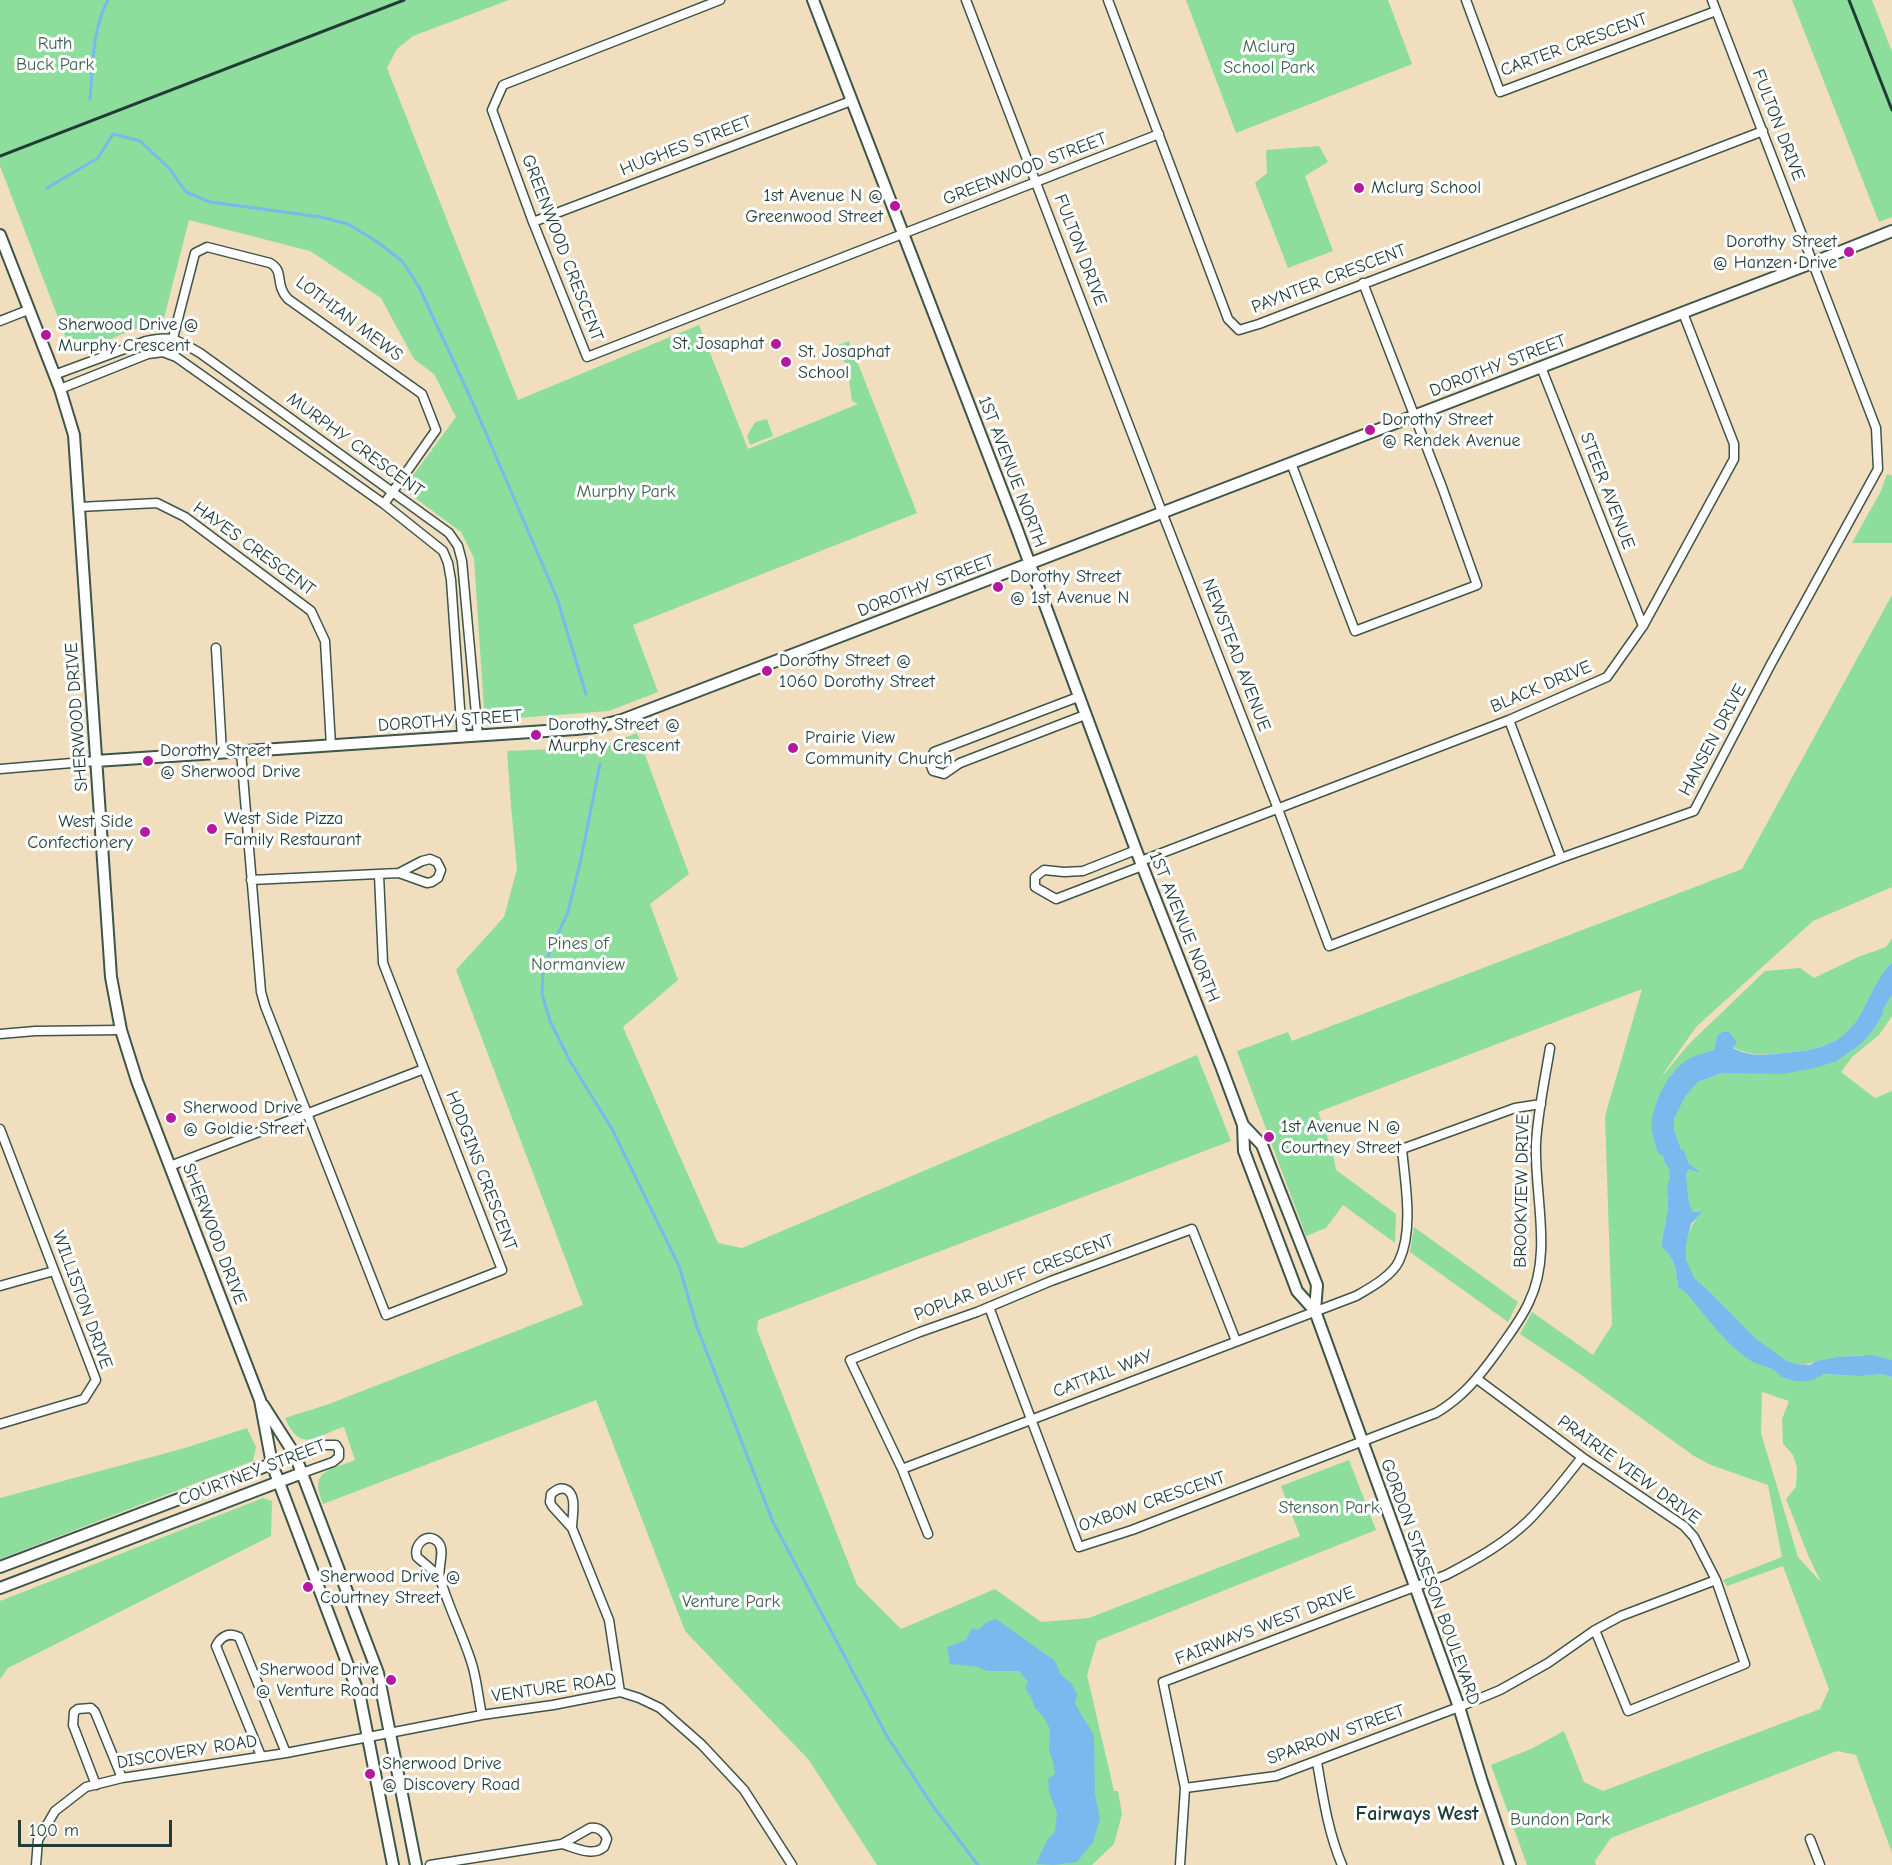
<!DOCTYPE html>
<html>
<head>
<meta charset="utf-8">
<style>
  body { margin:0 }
  #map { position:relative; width:1892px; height:1865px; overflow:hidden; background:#f1debe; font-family:"Comic Neue",sans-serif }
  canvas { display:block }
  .scale { position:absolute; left:18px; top:1820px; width:154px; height:27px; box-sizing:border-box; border:3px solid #1f3d34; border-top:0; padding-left:8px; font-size:18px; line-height:21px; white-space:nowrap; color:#1f3d34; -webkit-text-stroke:4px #fff; paint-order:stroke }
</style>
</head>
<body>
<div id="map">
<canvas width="1892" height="1865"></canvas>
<div class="scale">100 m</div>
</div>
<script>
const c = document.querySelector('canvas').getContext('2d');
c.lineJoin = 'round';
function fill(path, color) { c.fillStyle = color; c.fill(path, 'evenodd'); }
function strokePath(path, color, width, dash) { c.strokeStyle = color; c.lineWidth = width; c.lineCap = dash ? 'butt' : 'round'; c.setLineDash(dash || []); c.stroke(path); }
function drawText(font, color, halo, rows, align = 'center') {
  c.font = font + ' "Comic Neue",sans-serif'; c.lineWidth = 6; c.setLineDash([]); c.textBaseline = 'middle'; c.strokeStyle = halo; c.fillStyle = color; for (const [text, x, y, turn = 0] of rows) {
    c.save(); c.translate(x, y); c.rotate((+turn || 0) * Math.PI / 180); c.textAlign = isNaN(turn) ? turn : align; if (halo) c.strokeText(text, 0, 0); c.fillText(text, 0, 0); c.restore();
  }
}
fill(new Path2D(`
  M 0,0 L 509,0 L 413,36 L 397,49 L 387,68 L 518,400 L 699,325 L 748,449 L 858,404 L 852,401 L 848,373 L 839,345 L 849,341 L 917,513 L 633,625 L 658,692 L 609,711 L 491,720 L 484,710 L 474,558 L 461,532 L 403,489 L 456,417 L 434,374 L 414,359 L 381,298 L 310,251 L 189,220 L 164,318 L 72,354 L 0,166 Z
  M 1186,0 L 1388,0 L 1412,64 L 1236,133 Z
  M 1792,0 L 1872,0 L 1892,52 L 1892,217 L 1879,222 Z
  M 1319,146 L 1328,162 L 1305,176 L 1333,251 L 1288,268 L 1255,183 L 1267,173 L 1266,150 Z
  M 767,419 L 773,436 L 750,445 L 747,436 L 755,422 Z
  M 1887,474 L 1892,476 L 1892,543 L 1852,543 L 1881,491 Z
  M 1892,595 L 1892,887 L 1813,921 L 1696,1027 L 1659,1080 L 1689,1044 L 1765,971 L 1800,968 L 1814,978 L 1858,957 L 1886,947 L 1892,938 L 1892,962 C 1878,978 1871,995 1861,1013 C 1844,1045 1815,1051 1782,1053 C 1764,1055 1749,1056 1733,1047 L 1733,1038 L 1729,1032 L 1722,1032 L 1717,1036 L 1714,1050 L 1693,1057 L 1673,1072 L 1658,1098 L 1654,1110 L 1665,1163 L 1669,1167 L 1671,1176 L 1667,1188 L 1668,1208 L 1661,1245 C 1674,1259 1676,1269 1678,1287 L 1685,1292 L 1701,1310 L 1767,1367 L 1778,1372 L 1781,1377 C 1797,1381 1809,1385 1822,1374 L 1859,1376 L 1863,1355 C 1850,1356 1838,1357 1826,1359 C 1814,1361 1809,1366 1796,1364 C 1766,1357 1733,1314 1712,1294 C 1707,1288 1699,1285 1694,1279 C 1691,1274 1687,1263 1686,1257 C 1684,1239 1691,1224 1702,1211 L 1693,1212 L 1689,1204 L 1686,1173 L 1689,1168 L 1698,1173 L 1698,1170 L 1689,1164 L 1681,1149 L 1674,1130 L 1674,1119 L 1678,1110 L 1685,1097 L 1698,1082 L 1722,1073 L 1837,1061 L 1861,1044 L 1874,1029 L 1883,1014 L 1883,1010 L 1892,995 L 1892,1016 L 1879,1035 L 1852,1057 L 1841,1072 L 1875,1098 L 1892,1091 L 1892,1360 L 1872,1355 L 1865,1375 L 1880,1374 L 1892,1377 L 1892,1853 L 1856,1755 L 1837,1751 L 1611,1838 L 1595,1861 L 1596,1865 L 1527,1865 L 1491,1765 L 1531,1749 L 1564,1731 L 1584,1782 L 1603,1791 L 1820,1709 L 1829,1689 L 1783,1566 L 1727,1586 L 1723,1580 L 1782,1557 L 1768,1485 L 1711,1465 L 1694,1456 L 1580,1374 L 1520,1334 L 1532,1312 L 1593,1355 L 1612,1325 L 1605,1116 L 1642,989 L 1318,1112 L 1332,1149 L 1336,1170 L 1396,1214 L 1395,1243 L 1343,1205 L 1326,1228 L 1306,1236 L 1237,1051 L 1288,1032 L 1292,1041 L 1742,869 ZM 1762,1392 L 1789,1401 L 1782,1419 L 1783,1444 L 1793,1455 L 1797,1468 L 1796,1487 L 1786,1499 L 1808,1555 L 1821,1582 L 1798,1557 L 1761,1433 Z
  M 637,733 L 689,874 L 650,904 L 678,980 L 623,1027 L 718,1243 L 742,1248 L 1197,1055 L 1231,1141 L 758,1320 L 757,1330 L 857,1585 L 901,1629 L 995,1589 L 1041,1622 L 1089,1618 L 1300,1536 L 1281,1486 L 1349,1460 L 1376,1530 L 1097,1641 L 1087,1675 L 1114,1791 L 1118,1791 L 1122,1814 L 1114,1844 L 1092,1865 L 877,1865 L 809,1760 L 685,1631 L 596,1400 L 323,1504 C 309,1470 328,1471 355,1460 L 344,1427 C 316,1435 301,1455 285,1418 L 329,1404 L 583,1305 L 456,970 L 504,917 L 517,869 L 511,806 L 507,751 L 602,747 Z
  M 1414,1227 L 1518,1302 L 1508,1322 L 1410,1252 Z
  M 247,1428 L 256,1447 L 253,1461 L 0,1559 L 0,1498 L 185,1448 Z
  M 263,1498 L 272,1501 L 271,1536 L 8,1668 L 0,1679 L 0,1601 Z`), '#8ddd9c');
fill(new Path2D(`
  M 1892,962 L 1892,995 L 1883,1010 L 1883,1014 L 1874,1029 L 1861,1044 L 1837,1061 L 1815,1068 L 1782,1074 L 1722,1073 L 1698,1082 L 1685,1097 L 1674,1119 L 1674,1130 L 1681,1149 L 1684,1151 L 1689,1164 L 1698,1170 L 1699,1173 L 1689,1169 L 1686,1174 L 1689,1203 L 1693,1212 L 1703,1211 L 1691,1224 L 1686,1244 L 1686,1259 L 1694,1278 L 1712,1294 L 1755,1338 L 1785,1360 L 1796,1364 L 1810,1365 L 1816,1361 L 1838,1357 L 1872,1355 L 1892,1360 L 1892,1377 L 1880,1374 L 1858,1376 L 1823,1374 C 1809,1385 1797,1382 1781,1377 C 1775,1367 1763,1367 1753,1362 C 1725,1345 1707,1316 1685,1292 L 1678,1287 C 1676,1269 1675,1259 1661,1246 L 1668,1208 L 1667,1188 L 1670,1176 L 1669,1168 L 1665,1163 L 1663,1156 L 1658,1153 C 1655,1142 1650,1131 1652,1120 C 1655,1099 1669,1071 1687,1060 C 1695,1055 1705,1053 1714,1050 L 1717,1036 L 1722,1032 L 1729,1032 L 1737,1042 L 1733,1048 C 1749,1057 1765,1055 1783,1053 C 1815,1051 1844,1045 1861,1013 C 1871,995 1878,977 1892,962 Z
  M 996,1619 L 1055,1661 L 1061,1675 L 1071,1683 L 1077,1694 L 1075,1704 L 1094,1735 L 1095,1794 L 1100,1819 L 1093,1842 L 1077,1862 L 1054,1865 L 1036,1864 L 1047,1840 L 1055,1832 L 1057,1813 L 1049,1792 L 1048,1779 L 1055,1774 L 1053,1761 L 1049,1751 L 1050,1729 L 1045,1719 L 1034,1707 L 1033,1701 L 1025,1688 L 1028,1682 L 1019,1671 L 987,1671 L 979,1667 L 950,1664 L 947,1647 L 966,1640 L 972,1628 L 978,1630 L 987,1622 Z`), '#7ab9ee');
strokePath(new Path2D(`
  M 90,99 C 93,66 92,29 108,0
  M 47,188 L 98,158 L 113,134 L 140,141 L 169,168 L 186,192 L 210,202 L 321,217 L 348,224 L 376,241 L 402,261 L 419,287 L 472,401 L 557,598 L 586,694
  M 600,764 L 581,859 L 568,912 L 550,951 L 543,972 L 542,994 L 550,1021 L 570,1061 L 612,1129 L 679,1266 L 697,1327 L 773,1522 L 887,1736 L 932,1805 L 978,1865`), '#7ab9ee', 3);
const minor = new Path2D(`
  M 720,0 L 503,85 L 492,110 L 533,222 L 587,357 L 1159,134
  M 966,0 L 1162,512 L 1278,809 L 1329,946 L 1561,858 L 1694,811 L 1771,664 L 1878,469 L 1876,428 L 1712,0
  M 1108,0 L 1228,319 L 1239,330 L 1259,324 L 1763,131
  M 1466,0 L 1500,92 L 1716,11
  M 533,222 L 851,101
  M 0,321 L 28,310
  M 173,338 L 195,253 L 207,247 L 270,263 C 285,271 274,284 288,299 L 422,394 L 436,430 L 384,504
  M 1541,367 L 1643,626
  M 54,375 L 146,341 C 173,335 177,340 200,353 L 449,533 L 458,546 L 462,561 L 478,736
  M 60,389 L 148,354 L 163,352 L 176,357 L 384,504 L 443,551 L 448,563 L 451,580 L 462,737
  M 1291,463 L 1355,631 L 1477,585 L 1442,487 L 1363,283
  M 79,507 L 157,503 L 185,517 L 311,611 L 325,641 L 331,746
  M 216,648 L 222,753
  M 1078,697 L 934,752 L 929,761 L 933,771 L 944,774 L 960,763 L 1085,715
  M 1509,720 L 1561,858
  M 241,752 L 261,992 L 265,1006 L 386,1315 L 502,1270 L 383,963 L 379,875
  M 0,769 L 96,761
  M 1136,850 L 1083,871 L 1064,872 L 1044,870 L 1035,877 L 1035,887 L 1056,899 L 1142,866
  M 1141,861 L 1509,720 L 1607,677 L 1643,626 L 1734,459 L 1734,444 L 1683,313
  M 251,880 L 399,873 L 427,883 L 432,882 L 438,878 L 441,870 L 437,862 L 430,859 L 422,861 L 399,873
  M 0,1034 L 35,1031 L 121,1030
  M 0,1129 L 96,1380 L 84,1399 L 0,1424
  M 170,1166 L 424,1069
  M 0,1286 L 54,1271
  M 989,1307 L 1079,1547 L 1132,1530 L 1436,1413 C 1462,1398 1479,1377 1497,1352 C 1508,1336 1521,1320 1529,1302 C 1553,1253 1534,1195 1536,1143 C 1538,1111 1545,1079 1550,1048
  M 295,1455 L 325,1445 L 336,1445 L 339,1450 L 339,1457 L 333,1462 L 302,1473
  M 902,1469 L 1356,1296 C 1370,1288 1392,1276 1399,1261 C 1414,1230 1405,1182 1402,1149 L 1515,1108 L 1541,1104
  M 572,1528 C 572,1517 578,1493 565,1489 C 559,1487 555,1491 551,1494 L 550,1502 L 552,1506 L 572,1528 L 609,1620 L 620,1692
  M 928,1534 L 902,1469 L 850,1360 L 920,1332 L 977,1312 L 1051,1281 L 1192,1229 L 1236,1341
  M 439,1576 L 417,1557 C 413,1545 427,1531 438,1542 C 446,1551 437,1568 440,1578 C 448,1606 462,1633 471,1661 C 477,1678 478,1698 482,1715
  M 1595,1630 L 1628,1711 L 1745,1664 L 1716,1580
  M 261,1756 L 216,1646 C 221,1636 229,1632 239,1637 L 286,1753
  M 1317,1762 C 1323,1797 1328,1832 1342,1865
  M 96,1785 L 73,1725 L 74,1712 L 78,1709 L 91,1708 L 95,1712 L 122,1778
  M 1185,1788 L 1276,1776 L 1459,1707 L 1500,1690 L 1548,1663 L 1595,1630 L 1621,1616 L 1716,1580 L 1694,1537 L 1684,1526 L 1582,1457 L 1477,1379
  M 1810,1839 L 1820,1865
  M 36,1865 L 38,1840 L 55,1811 L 86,1787 L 122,1778 L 286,1753 L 482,1715 L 553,1705 L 620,1692 L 639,1698 L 660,1708 L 702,1745 L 744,1790 L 792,1865
  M 430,1865 L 562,1844 L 590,1828 C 599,1827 604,1831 607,1839 L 604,1847 C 593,1857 576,1848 562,1844
  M 1180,1865 L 1185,1788 L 1163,1682 L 1446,1575 C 1475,1560 1504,1544 1528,1521 C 1548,1501 1565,1479 1582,1457`);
const tertiary = new Path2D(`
  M 813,0 L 1015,524 L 1136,850 L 1221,1066 L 1243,1125 L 1244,1151 L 1297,1291 L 1315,1311
  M 0,235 L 60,389 L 74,435 L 111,977 L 121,1030 L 137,1081 L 260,1400 L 272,1464 L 360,1697 L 393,1865
  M 96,761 L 576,729 L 595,727 L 622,720 L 703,689 L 1812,263 L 1892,231
  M 1243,1125 L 1262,1145 L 1274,1176 L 1317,1285 L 1315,1311 L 1459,1707 L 1482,1782 L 1510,1865
  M 263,1405 L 295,1455 L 378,1673 L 416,1865
  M 0,1567 L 295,1455
  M 0,1588 L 302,1473`);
strokePath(minor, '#3e5549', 11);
strokePath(tertiary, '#3e5549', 14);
strokePath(minor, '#fff', 8);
strokePath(tertiary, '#fff', 10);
strokePath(new Path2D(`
  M 1849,0 L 1892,110
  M 0,156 L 404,0`), '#1f3d34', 3);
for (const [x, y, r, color] of [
  [1359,188,6,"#b5179e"],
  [895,206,6,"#b5179e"],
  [1849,252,6,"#b5179e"],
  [46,335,6,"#b5179e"],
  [776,344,6,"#b5179e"],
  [786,362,6,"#b5179e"],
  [1370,430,6,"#b5179e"],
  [998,587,6,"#b5179e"],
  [767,671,6,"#b5179e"],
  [536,735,6,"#b5179e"],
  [793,748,6,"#b5179e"],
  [148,761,6,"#b5179e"],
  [212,829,6,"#b5179e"],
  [145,832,6,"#b5179e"],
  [171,1118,6,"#b5179e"],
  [1269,1137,6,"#b5179e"],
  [308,1587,6,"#b5179e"],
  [391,1680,6,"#b5179e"],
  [370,1774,6,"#b5179e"]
]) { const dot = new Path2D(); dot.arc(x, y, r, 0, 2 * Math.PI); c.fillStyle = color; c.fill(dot); strokePath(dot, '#fff', 2); }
drawText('18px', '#3a654e', '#fff', [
  ["Ruth",55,44],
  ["Buck Park",55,65],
  ["Mclurg",1269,47],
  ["School Park",1269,68],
  ["Murphy Park",626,492],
  ["Pines of",578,944],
  ["Normanview",578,965],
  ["Stenson Park",1329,1508],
  ["Venture Park",731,1602],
  ["Bundon Park",1560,1820]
]);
drawText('18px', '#1f3d34', '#fff', [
  ["CARTER CRESCENT",1574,45,-20],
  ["FULTON DRIVE",1778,125,69],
  ["HUGHES STREET",686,146,-21],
  ["GREENWOOD STREET",1025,169,-21],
  ["GREENWOOD CRESCENT",562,248,69],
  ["FULTON DRIVE",1080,250,69],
  ["PAYNTER CRESCENT",1329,279,-21],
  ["LOTHIAN MEWS",349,319,37],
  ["DOROTHY STREET",1498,366,-21],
  ["MURPHY CRESCENT",355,445,36],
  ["1ST AVENUE NORTH",1012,472,69],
  ["STEER AVENUE",1607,491,69],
  ["HAYES CRESCENT",254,549,36],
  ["DOROTHY STREET",926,586,-21],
  ["NEWSTEAD AVENUE",1236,655,69],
  ["BLACK DRIVE",1541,687,-23],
  ["SHERWOOD DRIVE",77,717,-94],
  ["DOROTHY STREET",450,721,-4],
  ["HANSEN DRIVE",1713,740,-62],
  ["1ST AVENUE NORTH",1184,927,68],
  ["HODGINS CRESCENT",481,1171,69],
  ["BROOKVIEW DRIVE",1522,1191,-89],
  ["SHERWOOD DRIVE",214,1234,69],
  ["POPLAR BLUFF CRESCENT",1014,1278,-21],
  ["WILLISTON DRIVE",82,1300,70],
  ["CATTAIL WAY",1103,1374,-21],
  ["PRAIRIE VIEW DRIVE",1629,1470,36],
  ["COURTNEY STREET",252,1473,-21],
  ["OXBOW CRESCENT",1152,1502,-19],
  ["GORDON STASESON BOULEVARD",1430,1582,70],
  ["FAIRWAYS WEST DRIVE",1265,1626,-21],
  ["VENTURE ROAD",554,1688,-8],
  ["SPARROW STREET",1336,1735,-20],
  ["DISCOVERY ROAD",187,1752,-9]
]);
drawText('18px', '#1f3d34', '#fff', [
  ["Mclurg School",1371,188],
  ["1st Avenue N @",883,196,"right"],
  ["Greenwood Street",883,217,"right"],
  ["Dorothy Street",1837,242,"right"],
  ["@ Hanzen Drive",1837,263,"right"],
  ["Sherwood Drive @",58,325],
  ["Murphy Crescent",58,346],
  ["St. Josaphat",764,344,"right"],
  ["St. Josaphat",798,352],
  ["School",798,373],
  ["Dorothy Street",1382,420],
  ["@ Rendek Avenue",1382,441],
  ["Dorothy Street",1010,577],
  ["@ 1st Avenue N",1010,598],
  ["Dorothy Street @",779,661],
  ["1060 Dorothy Street",779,682],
  ["Dorothy Street @",548,725],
  ["Murphy Crescent",548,746],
  ["Prairie View",805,738],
  ["Community Church",805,759],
  ["Dorothy Street",160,751],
  ["@ Sherwood Drive",160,772],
  ["West Side Pizza",224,819],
  ["Family Restaurant",224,840],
  ["West Side",133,822,"right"],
  ["Confectionery",133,843,"right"],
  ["Sherwood Drive",183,1108],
  ["@ Goldie Street",183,1129],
  ["1st Avenue N @",1281,1127],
  ["Courtney Street",1281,1148],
  ["Sherwood Drive @",320,1577],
  ["Courtney Street",320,1598],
  ["Sherwood Drive",379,1670,"right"],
  ["@ Venture Road",379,1691,"right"],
  ["Sherwood Drive",382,1764],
  ["@ Discovery Road",382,1785]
], 'left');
drawText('bold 20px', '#1f3d34', '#fff', [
  ["Fairways West",1417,1814]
]);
</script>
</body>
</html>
